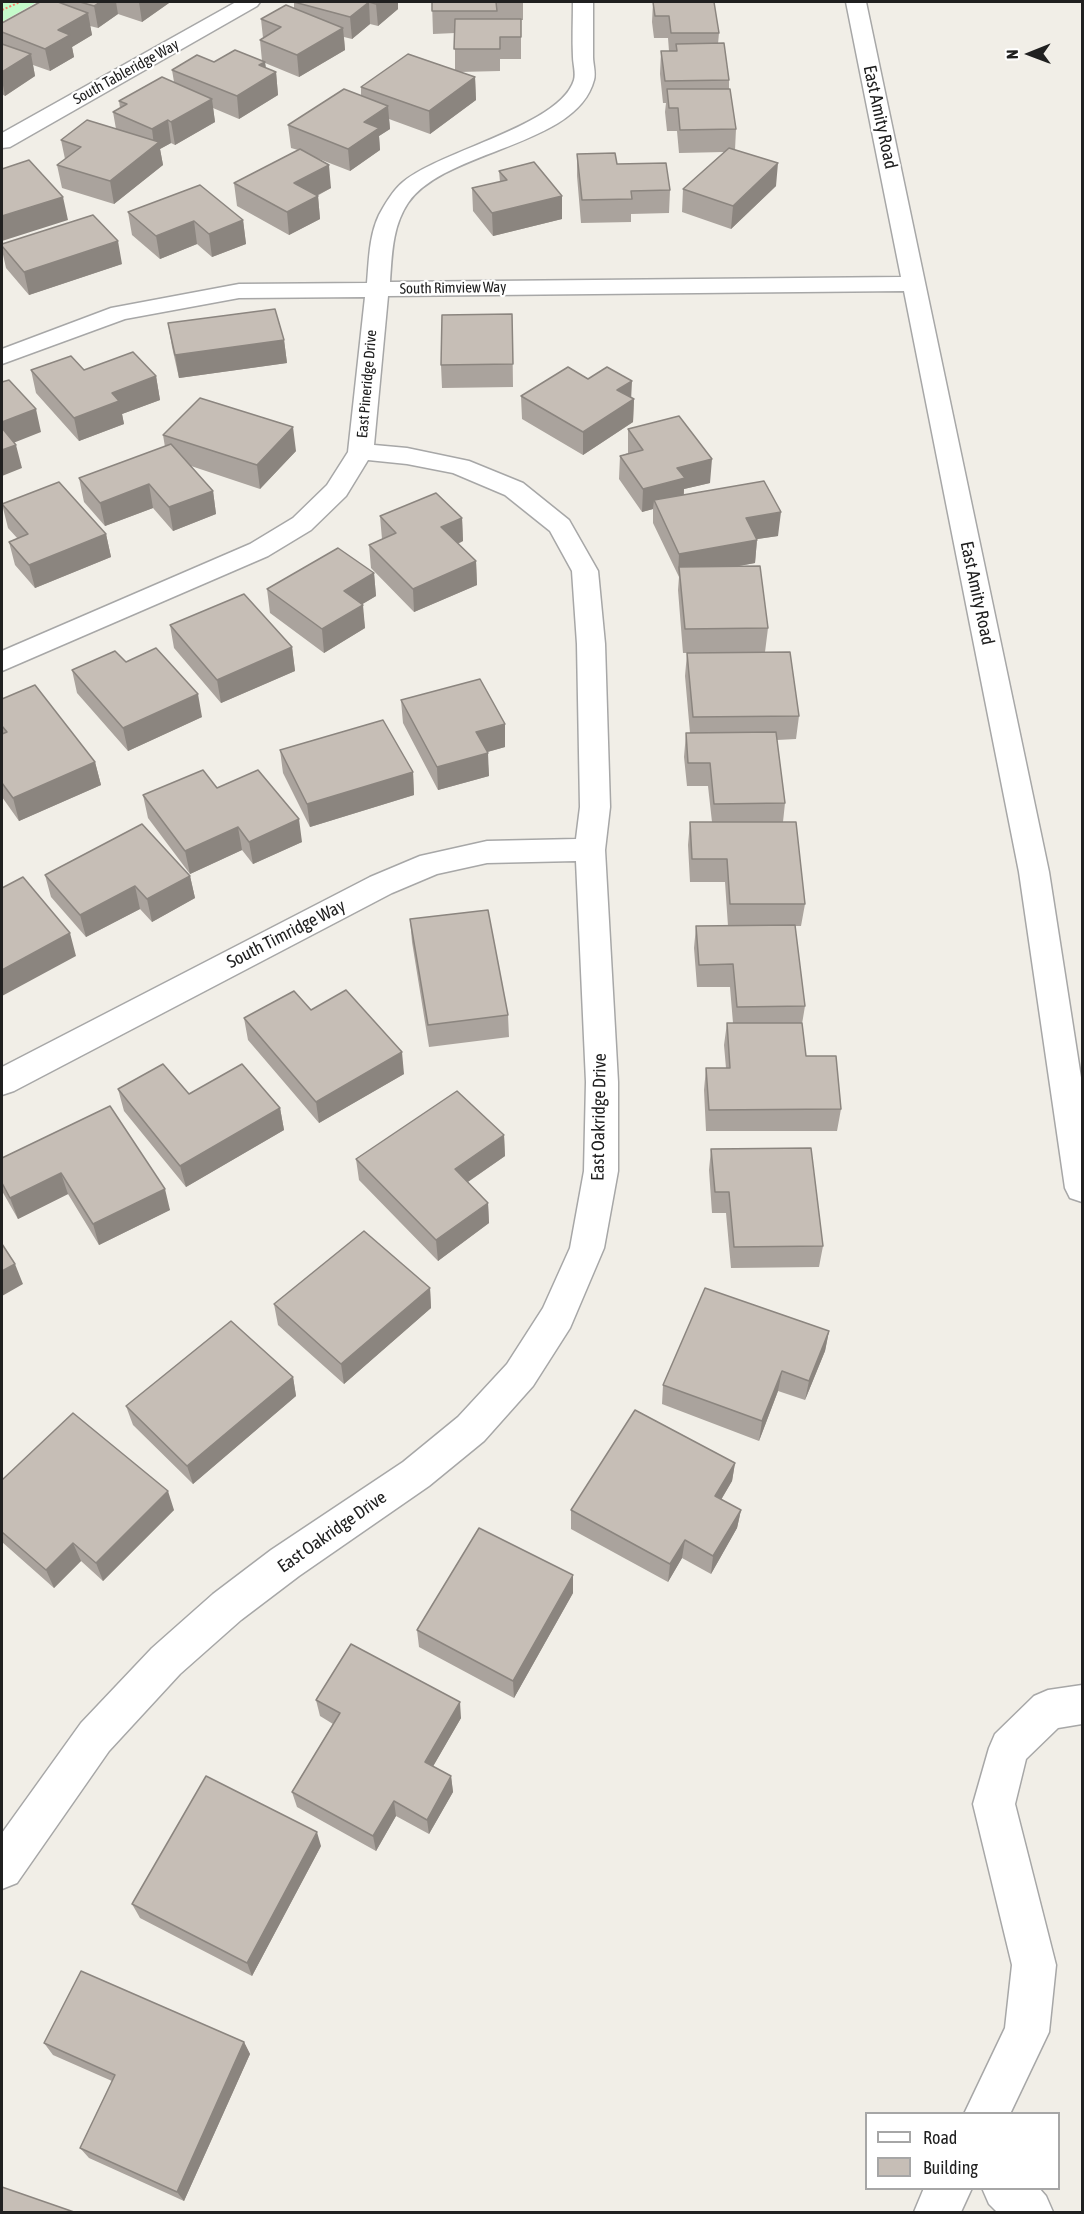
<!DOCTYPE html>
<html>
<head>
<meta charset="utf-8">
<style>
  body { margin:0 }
  #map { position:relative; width:1084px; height:2214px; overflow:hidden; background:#f1eee7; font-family:"Asap Condensed",sans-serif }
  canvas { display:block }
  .frame { position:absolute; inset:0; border:3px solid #202020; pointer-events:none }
  .legend { position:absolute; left:865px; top:2112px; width:195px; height:78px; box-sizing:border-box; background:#fff; border:2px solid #a6a6a6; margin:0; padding:8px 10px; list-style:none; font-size:18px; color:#202020 }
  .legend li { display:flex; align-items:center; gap:12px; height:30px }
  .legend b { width:30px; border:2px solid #a6a6a6 }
  .north { position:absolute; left:1000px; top:24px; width:60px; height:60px; -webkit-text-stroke:4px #fff; paint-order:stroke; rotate:269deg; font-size:16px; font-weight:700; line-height:24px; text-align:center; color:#202020 }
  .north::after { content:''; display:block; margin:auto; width:21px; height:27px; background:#202020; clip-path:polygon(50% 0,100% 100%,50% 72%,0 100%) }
</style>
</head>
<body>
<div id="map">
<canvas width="1084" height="2214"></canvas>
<div class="frame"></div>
<ul class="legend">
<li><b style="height:8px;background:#fff"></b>Road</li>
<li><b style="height:16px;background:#c6beb6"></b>Building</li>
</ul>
<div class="north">N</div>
</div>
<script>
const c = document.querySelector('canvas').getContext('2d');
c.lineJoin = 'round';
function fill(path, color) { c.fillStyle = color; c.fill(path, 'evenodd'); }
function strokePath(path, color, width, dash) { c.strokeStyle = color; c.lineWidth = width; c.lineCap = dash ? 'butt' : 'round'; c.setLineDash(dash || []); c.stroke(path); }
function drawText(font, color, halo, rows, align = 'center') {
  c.font = font + ' "Asap Condensed",sans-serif'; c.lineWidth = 4.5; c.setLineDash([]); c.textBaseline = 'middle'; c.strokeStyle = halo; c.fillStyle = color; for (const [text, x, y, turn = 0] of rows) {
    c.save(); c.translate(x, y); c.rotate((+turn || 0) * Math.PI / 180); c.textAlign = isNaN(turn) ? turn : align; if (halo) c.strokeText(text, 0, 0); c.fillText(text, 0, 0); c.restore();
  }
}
fill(new Path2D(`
  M 2,2 L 37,2 L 2,22 Z`), '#c4fbca');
const minor = new Path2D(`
  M 236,2 L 260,2 L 257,6 L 10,147 L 2,148 L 2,133 Z
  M 573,2 L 593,2 C 593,20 593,39 593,57 C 593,64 596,73 594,80 C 577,147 445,149 408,203 C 392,227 392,255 390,282 L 901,277 L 846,2 L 866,2 L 1049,872 L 1082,1084 L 1082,1202 L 1070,1198 L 1065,1188 L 1019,872 L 904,291 L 388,296 L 374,445 L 407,448 L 469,461 L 523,483 L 569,520 L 598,571 L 605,644 L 610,807 L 605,850 L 618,1082 L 618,1171 L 604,1248 L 570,1328 L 533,1386 L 484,1441 L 429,1486 L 299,1576 L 241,1620 L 180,1674 L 109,1751 L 17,1883 L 2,1889 L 2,1833 L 81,1723 L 152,1648 L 213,1594 L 271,1550 L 403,1462 L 458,1417 L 507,1364 L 543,1308 L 570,1248 L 584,1171 L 586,1082 L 576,861 L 487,863 L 437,874 L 392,893 L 14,1091 L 2,1095 L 2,1067 L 370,877 L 420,856 L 487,841 L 576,839 L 580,807 L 577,644 L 572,571 L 550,531 L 505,495 L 453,473 L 407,464 L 368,460 L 346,496 L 311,530 L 268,556 L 2,671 L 2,651 L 250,544 L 293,518 L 327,485 L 348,452 L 365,297 L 239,298 L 125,319 L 2,364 L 2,349 L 111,308 L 239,284 L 367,283 C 369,260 369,236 379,215 C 385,204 393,190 403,182 C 441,150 560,126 574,80 C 576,73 573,64 573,57 C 572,39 573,20 573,2 Z
  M 1082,1685 L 1082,1724 L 1058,1728 L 1026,1759 L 1015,1804 L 1056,1965 L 1049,2032 L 1010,2114 L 964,2114 L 1005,2028 L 1012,1965 L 973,1804 L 989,1748 L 995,1734 L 1034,1696 L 1048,1690 Z
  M 924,2188 L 972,2188 L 961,2212 L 914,2212 Z
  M 982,2188 L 1039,2188 L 1046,2196 L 1053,2212 L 997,2212 L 989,2204 Z`);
strokePath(minor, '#a7a7a7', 3);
strokePath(new Path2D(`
  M 2,10 L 20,2`), '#fd806c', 2, [2, 2]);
fill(minor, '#fff');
fill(new Path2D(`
  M 40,2 L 169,2 L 169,3 L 142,22 L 118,14 L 98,28 L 90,26 L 92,35 L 72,47 L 74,57 L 50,71 L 33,65 L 35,76 L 5,96 L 2,94 L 2,23 Z
  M 294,2 L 398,2 L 398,9 L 378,26 L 370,24 L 352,39 L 344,37 L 345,50 L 299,77 L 265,63 L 266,68 L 276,72 L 278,95 L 239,119 L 213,108 L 215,122 L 175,145 L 171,143 L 160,149 L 163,165 L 114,204 L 62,188 L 57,165 L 65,159 L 61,140 L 116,129 L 113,112 L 120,108 L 119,101 L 174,82 L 172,70 L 214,62 L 262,61 L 260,40 L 263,38 L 261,19 L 294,8 Z
  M 432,2 L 523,2 L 523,20 L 521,20 L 521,59 L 500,59 L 500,71 L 459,72 L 475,77 L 476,100 L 430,134 L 389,119 L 390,129 L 379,136 L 380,150 L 350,171 L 314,157 L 331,188 L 317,196 L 318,196 L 320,219 L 289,235 L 237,206 L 234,183 L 298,150 L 291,148 L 288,125 L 361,96 L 361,87 L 455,70 L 455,33 L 433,34 Z
  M 653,2 L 719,33 L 718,44 L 729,80 L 729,89 L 736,129 L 735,150 L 776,186 L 731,229 L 682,212 L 683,189 L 724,152 L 679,153 L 677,131 L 667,131 L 665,112 L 666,103 L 663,103 L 660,74 L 661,51 L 669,51 L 668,38 L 654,38 L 652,22 Z
  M 577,154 L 617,164 L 670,190 L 669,213 L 631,214 L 631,222 L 581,223 L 577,176 Z
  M 499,171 L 562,196 L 562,219 L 493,236 L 473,211 L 472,188 L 500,182 Z
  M 128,212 L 243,220 L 246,244 L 212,257 L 197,244 L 160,259 L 132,235 Z
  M 2,244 L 122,264 L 29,295 L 6,268 L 2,250 Z
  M 512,314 L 513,387 L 442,388 L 441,365 Z
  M 168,323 L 284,340 L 287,363 L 179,378 L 172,347 Z
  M 31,370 L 84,370 L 156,376 L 160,400 L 122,414 L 124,424 L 79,441 L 36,393 Z
  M 588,379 L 634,399 L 633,422 L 583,455 L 522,419 L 521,396 Z
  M 628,429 L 710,483 L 684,489 L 684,495 L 778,536 L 757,539 L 755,563 L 738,566 L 768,628 L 765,652 L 683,653 L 678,590 L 679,577 L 653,523 L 653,509 L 642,512 L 619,479 L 620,456 L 628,453 Z
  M 163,435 L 296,451 L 260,489 L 191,466 L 213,491 L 216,514 L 173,531 L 153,508 L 105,526 L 84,502 L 79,478 L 165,447 Z
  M 2,504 L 106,534 L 111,557 L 35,588 L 15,565 L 9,542 L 18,539 L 8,528 Z
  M 380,516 L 462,518 L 463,541 L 458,544 L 476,561 L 477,585 L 414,612 L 371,568 L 369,545 L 382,539 Z
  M 374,573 L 376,596 L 362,604 L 365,628 L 324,653 L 270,613 L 267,589 Z
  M 170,625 L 292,647 L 295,671 L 221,703 L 174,648 Z
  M 687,653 L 799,716 L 796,739 L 777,740 L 785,803 L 783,822 L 805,904 L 801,926 L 795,926 L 805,1006 L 802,1024 L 806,1056 L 841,1109 L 837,1131 L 706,1131 L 704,1090 L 706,1068 L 726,1068 L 724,1045 L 727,1023 L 733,1023 L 730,987 L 697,987 L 694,948 L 696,926 L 728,926 L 725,882 L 690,882 L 688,845 L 690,822 L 712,822 L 708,786 L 687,786 L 684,757 L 686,733 L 690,733 L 685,676 Z
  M 72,670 L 202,717 L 128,751 L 77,693 Z
  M 2,699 L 95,762 L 101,785 L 19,821 L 2,797 Z
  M 401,700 L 505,724 L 505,747 L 487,752 L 489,776 L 438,790 L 403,723 Z
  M 280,750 L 413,772 L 414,795 L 310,827 L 283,773 Z
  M 217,788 L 302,842 L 253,864 L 242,850 L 190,874 L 148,818 L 143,795 Z
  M 45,875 L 190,876 L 195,898 L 152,922 L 140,909 L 86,937 L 51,897 Z
  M 410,919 L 508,1015 L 509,1037 L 429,1047 L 412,942 Z
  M 311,1010 L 404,1074 L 319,1123 L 248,1040 L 244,1018 Z
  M 118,1089 L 280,1108 L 284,1130 L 186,1187 L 124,1111 Z
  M 110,1106 L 170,1210 L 99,1245 L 68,1194 L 18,1219 L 2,1191 L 2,1158 Z
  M 504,1135 L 505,1156 L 468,1182 L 488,1203 L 489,1223 L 438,1261 L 359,1180 L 356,1159 Z
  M 711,1149 L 823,1246 L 819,1267 L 731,1268 L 726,1213 L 712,1213 L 709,1170 Z
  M 430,1288 L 431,1308 L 344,1384 L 278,1325 L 274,1304 Z
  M 829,1331 L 825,1351 L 805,1400 L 778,1391 L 759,1441 L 662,1404 L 663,1385 Z
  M 293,1377 L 296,1396 L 193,1484 L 133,1425 L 126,1406 Z
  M 735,1463 L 732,1481 L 721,1500 L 741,1510 L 737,1528 L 711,1574 L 682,1558 L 668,1582 L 571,1529 L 571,1510 Z
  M 2,1480 L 174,1510 L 103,1581 L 81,1561 L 54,1588 L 2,1542 Z
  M 573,1593 L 514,1698 L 419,1647 L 417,1630 Z
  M 316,1700 L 461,1718 L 433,1766 L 451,1776 L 453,1792 L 429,1834 L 396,1816 L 376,1851 L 297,1807 L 292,1792 L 333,1724 L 320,1716 Z
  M 321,1846 L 252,1976 L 140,1918 L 132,1904 Z
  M 244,2042 L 250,2054 L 184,2201 L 89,2158 L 80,2148 L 112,2081 L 53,2055 L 44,2043 Z`), '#aaa39d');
fill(new Path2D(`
  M 100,2 L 116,2 L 118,14 L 98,28 L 94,6 Z
  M 139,2 L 169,2 L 169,3 L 142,22 Z
  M 369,2 L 370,24 L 352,39 L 350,17 Z
  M 379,2 L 398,2 L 398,9 L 378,26 L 376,4 Z
  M 88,13 L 92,35 L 72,47 L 74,57 L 50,71 L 45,49 L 58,30 Z
  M 343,28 L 345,50 L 299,77 L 297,55 Z
  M 31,54 L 35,76 L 5,96 L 2,80 L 2,72 Z
  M 265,62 L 267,78 L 276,72 L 278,95 L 239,119 L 237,96 L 259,65 Z
  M 475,77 L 476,100 L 430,134 L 429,111 Z
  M 212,99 L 215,122 L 175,145 L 171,122 Z
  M 388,106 L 390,129 L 379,136 L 380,150 L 350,171 L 348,149 L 364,122 Z
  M 168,120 L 171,143 L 160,149 L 163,165 L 114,204 L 110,181 L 154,146 L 152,129 Z
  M 778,163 L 776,186 L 731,229 L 733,206 Z
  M 329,165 L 331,188 L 296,206 L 294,183 Z
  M 318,196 L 320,219 L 289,235 L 287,212 Z
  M 562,196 L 562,219 L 493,236 L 492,213 Z
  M 63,197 L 68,220 L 2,241 L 2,216 Z
  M 243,220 L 246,244 L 212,257 L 209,234 Z
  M 194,221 L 197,244 L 160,259 L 156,236 Z
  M 118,241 L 122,264 L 29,295 L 24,272 Z
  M 284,340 L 287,363 L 179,378 L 175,355 Z
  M 156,376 L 160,400 L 122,414 L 124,424 L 79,441 L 74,418 L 112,393 Z
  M 632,381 L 631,401 L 634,399 L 633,422 L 583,455 L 583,432 L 617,390 Z
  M 36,409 L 41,432 L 3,447 L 2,442 L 2,422 Z
  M 293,427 L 296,451 L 260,489 L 257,465 Z
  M 16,445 L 22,468 L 2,476 L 2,450 Z
  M 712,459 L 710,483 L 684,489 L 683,502 L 654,500 L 653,509 L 642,512 L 643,489 L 677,468 Z
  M 149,484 L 153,508 L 105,526 L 100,503 Z
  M 213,491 L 216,514 L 173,531 L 169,507 Z
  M 781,512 L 778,536 L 744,541 L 746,518 Z
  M 462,518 L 463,541 L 442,550 L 441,527 Z
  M 106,534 L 111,557 L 35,588 L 29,565 Z
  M 757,540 L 755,563 L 680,577 L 679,567 L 678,577 L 679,554 Z
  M 476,561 L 477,585 L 414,612 L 413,589 Z
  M 374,573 L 376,596 L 346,614 L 344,591 Z
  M 363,605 L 365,628 L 324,653 L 322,629 Z
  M 292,647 L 295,671 L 221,703 L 217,680 Z
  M 198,694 L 202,717 L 128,751 L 123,728 Z
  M 505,724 L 505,747 L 477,755 L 476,732 Z
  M 488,753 L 489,776 L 438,790 L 437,767 Z
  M 95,762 L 101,785 L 19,821 L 13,798 Z
  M 413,772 L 414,795 L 310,827 L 307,804 Z
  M 299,819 L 302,842 L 253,864 L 249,842 Z
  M 238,827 L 242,850 L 190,874 L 185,851 Z
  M 190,876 L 195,898 L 152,922 L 147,899 Z
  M 135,886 L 140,909 L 86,937 L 80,915 Z
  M 70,933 L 76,956 L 2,996 L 2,970 Z
  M 402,1052 L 404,1074 L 319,1123 L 316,1102 Z
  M 280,1108 L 284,1130 L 186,1187 L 180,1166 Z
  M 504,1135 L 505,1156 L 456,1190 L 455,1169 Z
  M 61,1173 L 68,1194 L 18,1219 L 10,1198 Z
  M 165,1189 L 170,1210 L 99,1245 L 93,1224 Z
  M 488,1203 L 489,1223 L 438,1261 L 436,1240 Z
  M 15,1264 L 23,1284 L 2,1296 L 2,1271 Z
  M 430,1288 L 431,1308 L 344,1384 L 341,1364 Z
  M 829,1331 L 825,1351 L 805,1400 L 809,1381 Z
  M 782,1371 L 778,1391 L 759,1441 L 762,1421 Z
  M 293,1377 L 296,1396 L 193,1484 L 187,1466 Z
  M 735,1463 L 732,1481 L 712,1515 L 715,1496 Z
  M 168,1491 L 174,1510 L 103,1581 L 96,1563 Z
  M 741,1510 L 737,1528 L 711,1574 L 713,1556 Z
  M 685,1540 L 682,1558 L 668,1582 L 670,1564 Z
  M 73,1543 L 81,1561 L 54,1588 L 46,1570 Z
  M 573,1575 L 573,1593 L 514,1698 L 513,1681 Z
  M 460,1702 L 461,1718 L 427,1777 L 425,1762 Z
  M 451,1776 L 453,1792 L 429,1834 L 427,1820 Z
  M 394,1801 L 396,1816 L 376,1851 L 373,1836 Z
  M 317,1832 L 321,1846 L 252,1976 L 247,1963 Z
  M 244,2042 L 250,2054 L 184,2201 L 177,2192 Z`), '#8b857f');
const building = new Path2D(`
  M 40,2 L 58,2 L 88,13 L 58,30 L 70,35 L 45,49 L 2,32 L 2,23 Z
  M 80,2 L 100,2 L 94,6 Z
  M 294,2 L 379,2 L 376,4 L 369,2 L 350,17 Z
  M 432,2 L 496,2 L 497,11 L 432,11 Z
  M 653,2 L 714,2 L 719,33 L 671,33 L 669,16 L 655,16 Z
  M 286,5 L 343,28 L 297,55 L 260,40 L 281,27 L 261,19 Z
  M 455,19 L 521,19 L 521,37 L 500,37 L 500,49 L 454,49 Z
  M 724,43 L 729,80 L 665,81 L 661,51 L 677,51 L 676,44 Z
  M 2,44 L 31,54 L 2,72 Z
  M 235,50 L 265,62 L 259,65 L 276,72 L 237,96 L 172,70 L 197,55 L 214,62 Z
  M 408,54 L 475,77 L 429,111 L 361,87 Z
  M 162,77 L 212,99 L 171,122 L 168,120 L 152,129 L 113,112 L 127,104 L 119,101 Z
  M 344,89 L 388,106 L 364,122 L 379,128 L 348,149 L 288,125 Z
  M 667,89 L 730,89 L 736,129 L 680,130 L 678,108 L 669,108 Z
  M 87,120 L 159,142 L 110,181 L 57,165 L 81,147 L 61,140 Z
  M 729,148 L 778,163 L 733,206 L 683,189 Z
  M 300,149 L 329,165 L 294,183 L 318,196 L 287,212 L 234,183 Z
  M 615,153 L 617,164 L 666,163 L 670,190 L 631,191 L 632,199 L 582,200 L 577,154 Z
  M 29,160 L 63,197 L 2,216 L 2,169 Z
  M 534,162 L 562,196 L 492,213 L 472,188 L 507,180 L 499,171 Z
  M 200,185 L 243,220 L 209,234 L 194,221 L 156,236 L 128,212 Z
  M 93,215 L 118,241 L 24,272 L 2,246 L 2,244 Z
  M 275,309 L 284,340 L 175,355 L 168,323 Z
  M 512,314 L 513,364 L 441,365 L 442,315 Z
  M 133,352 L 156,376 L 112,393 L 119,401 L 74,418 L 31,370 L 71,356 L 84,370 Z
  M 568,367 L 588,379 L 607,367 L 632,381 L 617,390 L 634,399 L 583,432 L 521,396 Z
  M 9,380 L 36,409 L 2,422 L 2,382 Z
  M 200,398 L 293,427 L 257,465 L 163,435 Z
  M 679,416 L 712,459 L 677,468 L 685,478 L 643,489 L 620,456 L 643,450 L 628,429 Z
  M 2,428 L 16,445 L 2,450 Z
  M 171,444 L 213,491 L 169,507 L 149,484 L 100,503 L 79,478 Z
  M 764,481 L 781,512 L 746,518 L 757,540 L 679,554 L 654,500 Z
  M 59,482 L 106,534 L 29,565 L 9,542 L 28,534 L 2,504 Z
  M 436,493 L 462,518 L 441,527 L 476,561 L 413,589 L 369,545 L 396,533 L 380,516 Z
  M 338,548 L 374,573 L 344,591 L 363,605 L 322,629 L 267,589 Z
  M 760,566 L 768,628 L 685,629 L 679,567 Z
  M 244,594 L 292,647 L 217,680 L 170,625 Z
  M 156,648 L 198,694 L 123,728 L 72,670 L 115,651 L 126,662 Z
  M 790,652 L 799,716 L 693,717 L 687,653 Z
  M 480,679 L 505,724 L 476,732 L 488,753 L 437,767 L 401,700 Z
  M 35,685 L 95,762 L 13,798 L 2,783 L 2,734 L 7,732 L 2,726 L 2,699 Z
  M 383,720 L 413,772 L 307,804 L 280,750 Z
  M 776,732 L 785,803 L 714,804 L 710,763 L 688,763 L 686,733 Z
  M 203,770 L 217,788 L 258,770 L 299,819 L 249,842 L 238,827 L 185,851 L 143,795 Z
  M 690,822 L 796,822 L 805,904 L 730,904 L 727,859 L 692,859 Z
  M 142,824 L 190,876 L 147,899 L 135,886 L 80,915 L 45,875 Z
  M 23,877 L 70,933 L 2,970 L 2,888 Z
  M 488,910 L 508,1015 L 428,1025 L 410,919 Z
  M 795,925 L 805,1006 L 737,1007 L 733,964 L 699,965 L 696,926 Z
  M 346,990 L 402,1052 L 316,1102 L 244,1018 L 294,991 L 311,1010 Z
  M 727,1023 L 802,1023 L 806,1056 L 836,1056 L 841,1109 L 709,1110 L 706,1068 L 730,1068 Z
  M 163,1064 L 189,1094 L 242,1064 L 280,1108 L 180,1166 L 118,1089 Z
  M 457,1091 L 504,1135 L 455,1169 L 488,1203 L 436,1240 L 356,1159 Z
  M 110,1106 L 165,1189 L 93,1224 L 61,1173 L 10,1198 L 2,1183 L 2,1158 Z
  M 811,1148 L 823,1246 L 734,1247 L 729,1192 L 715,1192 L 711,1149 Z
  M 364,1231 L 430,1288 L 341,1364 L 274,1304 Z
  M 2,1244 L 15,1264 L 2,1271 Z
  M 705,1288 L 829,1331 L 809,1381 L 782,1371 L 762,1421 L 663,1385 Z
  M 231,1321 L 293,1377 L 187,1466 L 126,1406 Z
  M 635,1410 L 735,1463 L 715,1496 L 741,1510 L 713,1556 L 685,1540 L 670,1564 L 571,1510 Z
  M 73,1413 L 168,1491 L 96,1563 L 73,1543 L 46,1570 L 2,1532 L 2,1480 Z
  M 479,1528 L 573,1575 L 513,1681 L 417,1630 Z
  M 351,1644 L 460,1702 L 425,1762 L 451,1776 L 427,1820 L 394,1801 L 373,1836 L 292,1792 L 340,1713 L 316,1700 Z
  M 206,1776 L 317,1832 L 247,1963 L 132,1904 Z
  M 81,1971 L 244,2042 L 177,2192 L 80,2148 L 115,2075 L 44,2043 Z
  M 2,2187 L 74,2212 L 2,2212 Z`);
fill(building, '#c6beb6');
strokePath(building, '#8b857f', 1.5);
drawText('15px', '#202020', '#fff', [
  ["South Tableridge Way",126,72,-29],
  ["South Rimview Way",453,288,-1],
  ["East Pineridge Drive",367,384,-85]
]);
drawText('18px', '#202020', '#fff', [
  ["East Amity Road",880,117,78],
  ["East Amity Road",977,593,78],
  ["South Timridge Way",286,934,-27],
  ["East Oakridge Drive",599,1117,-89],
  ["East Oakridge Drive",332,1532,-35]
]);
</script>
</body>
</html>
